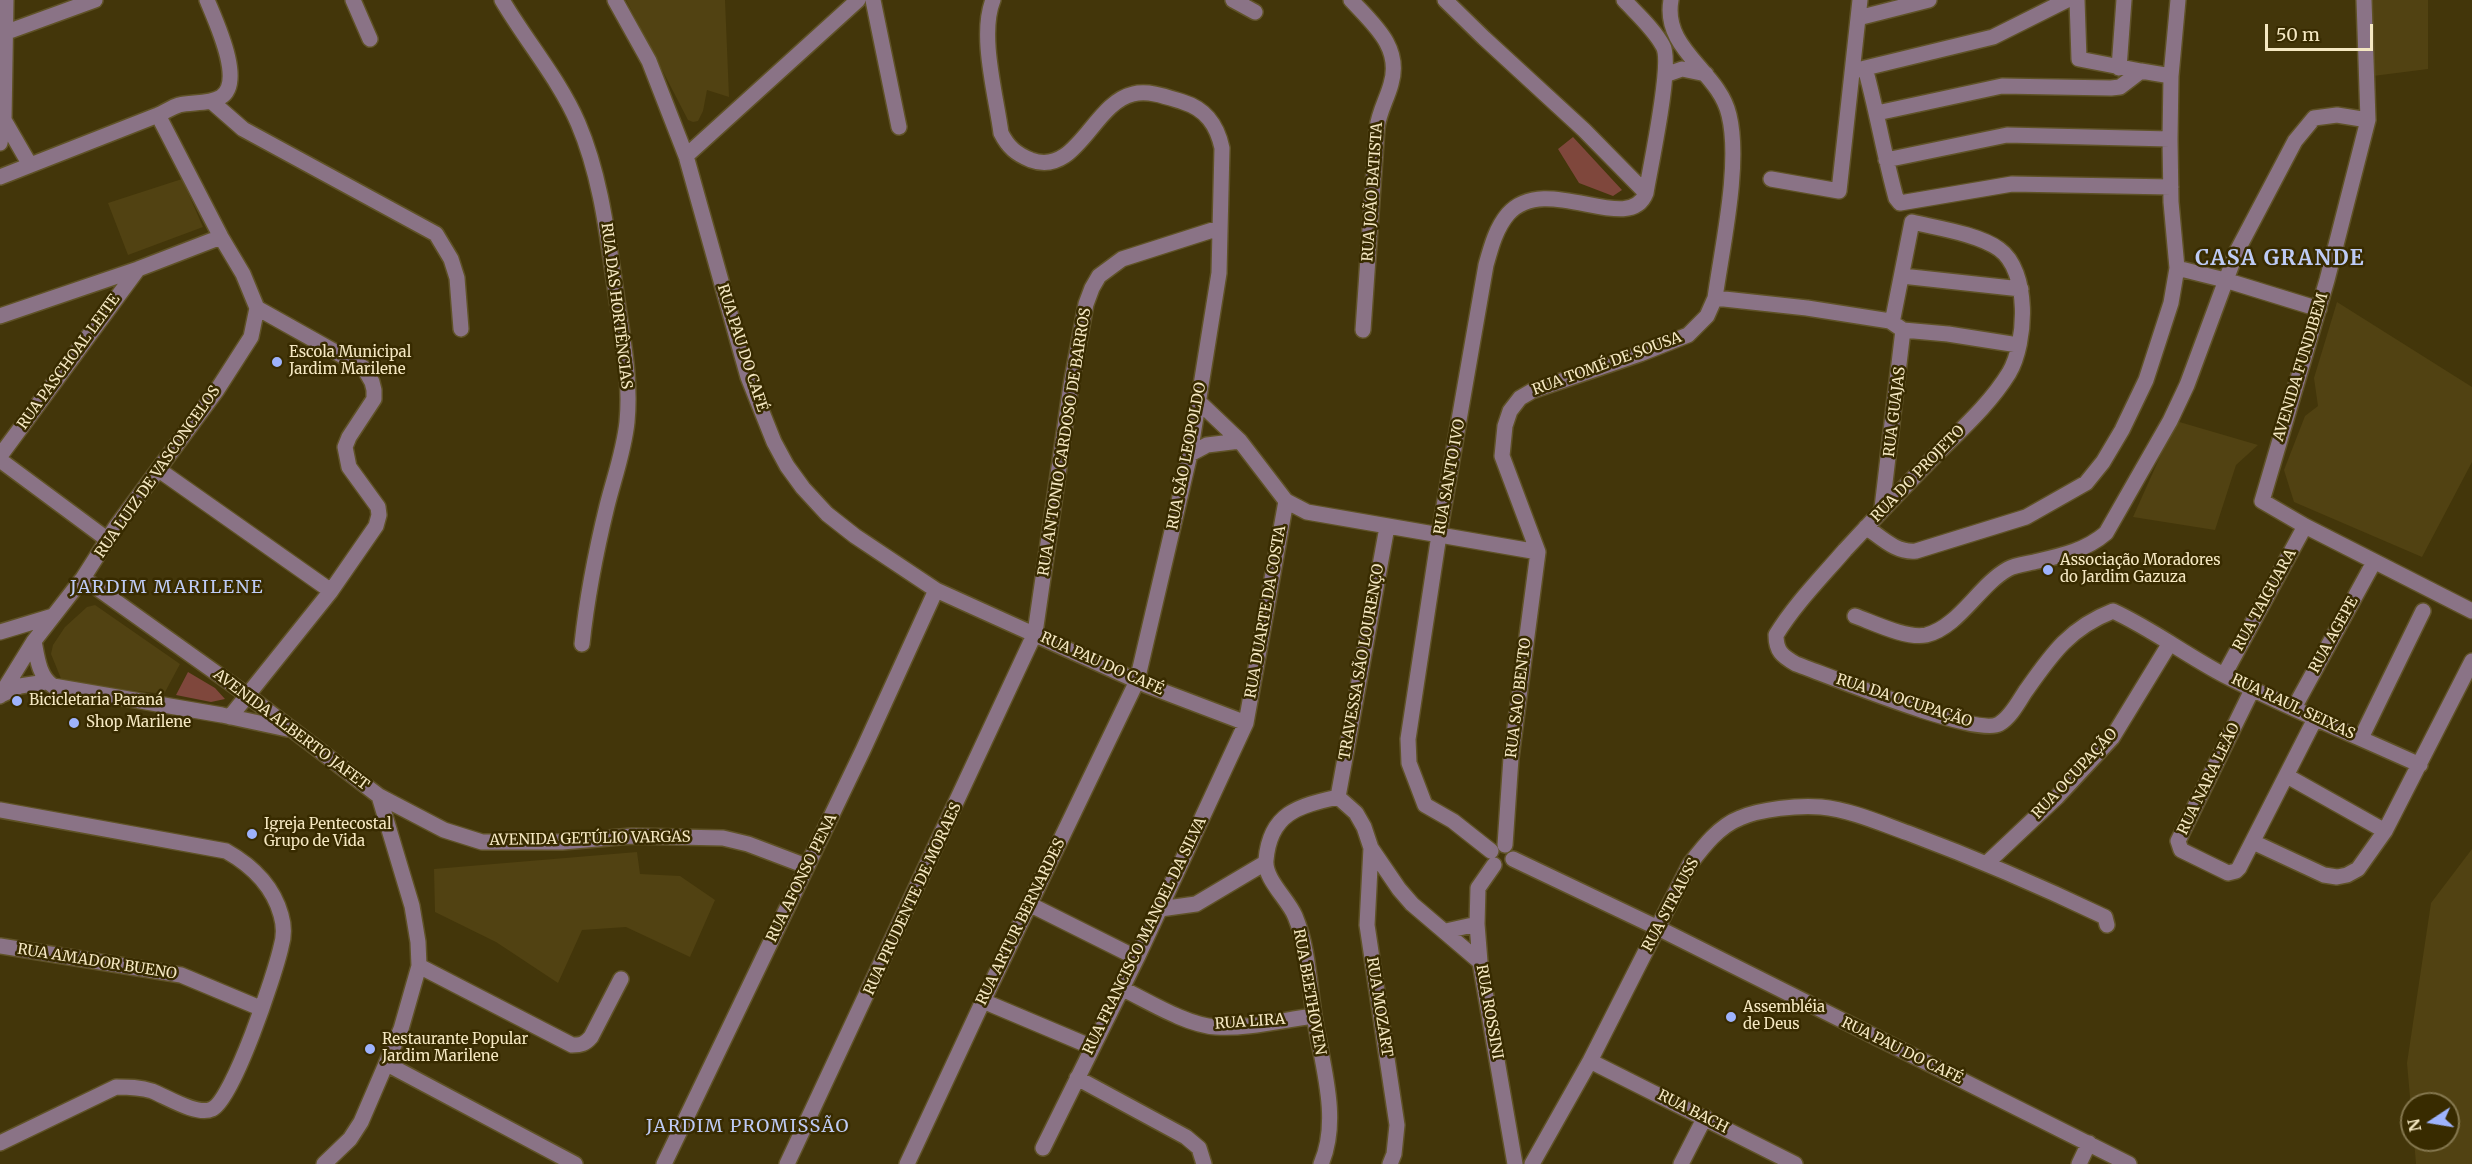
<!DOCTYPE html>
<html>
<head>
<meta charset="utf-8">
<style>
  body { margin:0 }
  #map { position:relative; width:2472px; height:1164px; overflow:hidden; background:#43360a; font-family:Merriweather,serif }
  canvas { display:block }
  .north { position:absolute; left:2400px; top:1092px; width:60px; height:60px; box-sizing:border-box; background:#382b00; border:2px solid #84774e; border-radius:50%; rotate:258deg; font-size:16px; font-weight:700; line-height:24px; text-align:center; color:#f5e8c2 }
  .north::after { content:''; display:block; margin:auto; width:21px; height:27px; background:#9eb3fd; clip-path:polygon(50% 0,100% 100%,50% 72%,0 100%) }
  .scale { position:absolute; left:2265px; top:24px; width:108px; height:27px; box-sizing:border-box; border:3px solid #f5e8c2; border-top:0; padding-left:8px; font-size:18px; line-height:21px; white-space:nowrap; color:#f5e8c2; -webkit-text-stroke:4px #382b00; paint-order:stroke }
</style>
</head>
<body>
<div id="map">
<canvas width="2472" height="1164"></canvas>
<div class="north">N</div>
<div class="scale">50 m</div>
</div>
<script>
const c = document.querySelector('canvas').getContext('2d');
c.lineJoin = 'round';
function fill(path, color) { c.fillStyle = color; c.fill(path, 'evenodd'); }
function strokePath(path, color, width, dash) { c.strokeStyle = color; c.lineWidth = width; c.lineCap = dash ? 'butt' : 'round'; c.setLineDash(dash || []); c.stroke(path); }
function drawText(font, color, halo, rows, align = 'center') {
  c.font = font + ' Merriweather,serif'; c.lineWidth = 5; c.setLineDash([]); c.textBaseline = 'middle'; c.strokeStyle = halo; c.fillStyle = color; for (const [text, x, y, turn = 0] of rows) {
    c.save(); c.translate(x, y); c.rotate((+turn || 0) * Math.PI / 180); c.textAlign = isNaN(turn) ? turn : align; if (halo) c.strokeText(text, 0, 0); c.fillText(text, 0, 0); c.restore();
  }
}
fill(new Path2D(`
  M 626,0 L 725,0 L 729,97 L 707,90 L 703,111 L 698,121 L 693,122 L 688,120 Z
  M 2370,0 L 2428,0 L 2428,69 L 2373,76 Z
  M 182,179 L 203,227 L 128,255 L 108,203 Z
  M 2337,302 L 2472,387 L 2472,462 L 2422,557 L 2294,502 L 2284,470 L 2305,416 L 2318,406 L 2314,378 Z
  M 2176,421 L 2258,445 L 2236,465 L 2215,530 L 2133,517 Z
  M 95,605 L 180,664 L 164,694 L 76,684 L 62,681 L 51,654 L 53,645 L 65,627 L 87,607 Z
  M 2472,849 L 2472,1164 L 2416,1164 L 2414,1140 L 2448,1140 L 2448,1104 L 2412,1104 L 2412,1120 L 2407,1063 L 2431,903 Z
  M 637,852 L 640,874 L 680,876 L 715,900 L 690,957 L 626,927 L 582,930 L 558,983 L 496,942 L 435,912 L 434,869 Z`), '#514212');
fill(new Path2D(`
  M 1573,137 L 1622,190 L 1613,196 L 1579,183 L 1558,149 Z
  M 188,672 L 215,688 L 225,699 L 211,702 L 176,695 Z`), '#7f473c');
const minor = new Path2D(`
  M 353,0 L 370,39
  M 502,0 C 526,41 559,79 578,123 C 602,179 608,241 617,300 C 623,340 631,381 627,422 C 624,451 614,478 607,506 C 596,551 587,597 582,644
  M 615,0 L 649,61 L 686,156 L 748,377 L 774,442 L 787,466 L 803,488 L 827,514 L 855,536 L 936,590 L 1146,685 L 1246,723
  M 873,0 L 899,127
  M 1233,0 L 1255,12
  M 1351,0 C 1373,24 1402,47 1391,84 C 1387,99 1379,112 1377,128 L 1363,330
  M 1445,0 L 1484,38 L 1584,130 L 1646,193
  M 2077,0 L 2079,59 L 2141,71
  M 2364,0 L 2368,120 L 2327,280 L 2262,501 L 2305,526 L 2472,611
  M 1858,18 L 1929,0
  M 7,32 L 95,0
  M 1865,68 C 1877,111 1884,155 1896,198 L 1900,203 L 2012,184 L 2171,187
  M 2119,68 L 2124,0
  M 1857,70 L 1993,37 L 2067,0
  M 1665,75 L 1682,69 L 1706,74
  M 211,101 L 243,129 L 436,234 L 451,259 L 457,278 L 461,329
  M 1877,113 L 2002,86 L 2111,88 L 2120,87 L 2141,71 L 2171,76
  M 4,120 L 30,165
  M 0,143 L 4,120 L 6,0
  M 686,156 L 858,0
  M 1886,160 L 2007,135 L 2170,139
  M 0,177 L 158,115 C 165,112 172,107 179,105 C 192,102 210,104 221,97 C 245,82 215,20 207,0
  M 1771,179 L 1839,191 L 1860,0
  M 2177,268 L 2225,280 L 2319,309
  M 1902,276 L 2021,289
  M 1715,298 L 1807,308 L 1890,321 L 1893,318 L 1912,222 C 1937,228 1978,234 1999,249 C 2030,271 2027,342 2009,373 C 1988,407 1958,432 1930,461 C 1901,490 1873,520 1845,550 C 1821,578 1795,604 1776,635 C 1776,651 1782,656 1796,664 C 1827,675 1976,737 1999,724 C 2010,718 2018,703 2025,692 C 2051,655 2069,628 2113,611 C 2152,629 2186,655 2224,675 C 2288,708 2354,735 2420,765
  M 0,316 L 138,269 L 221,237
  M 1903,330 L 1948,334 L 2018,345
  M 1198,401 L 1240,441 L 1286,501 L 1307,512 L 1538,552
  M 1190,454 L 1207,445 L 1240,441
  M 0,456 L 138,269
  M 0,460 L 108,540
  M 159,470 L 331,591
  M 1882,508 L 1903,330 L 1890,321
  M 1866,527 C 1882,538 1896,553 1916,551 L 2026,517 L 2086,483 L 2103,462 L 2122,430 L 2146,380 L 2171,303 L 2177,268 L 2171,202 L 2170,139 L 2171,76 L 2178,0
  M 83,578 L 247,695 L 379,796 L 444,830 L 482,842 L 562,842 L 632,836 L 723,838 L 748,844 L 806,866
  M 1855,616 C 1874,623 1907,639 1926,635 C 1959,627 1979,585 2008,569 C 2015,565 2025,564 2034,562 C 2060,556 2085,551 2106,533 L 2170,421 L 2187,385 L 2236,253 L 2295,141 L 2314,118 L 2337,115 L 2368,120
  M 0,632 L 53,616
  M 34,641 C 37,657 39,677 53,686 L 222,715 L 287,729
  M 2224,675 L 2305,526
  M 2253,688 L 2178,841 L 2181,850 L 2228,873 L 2236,871 L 2239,868 L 2316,717
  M 1,695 L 20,686 L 46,682
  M 0,696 L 34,641 L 83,578 L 115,528 L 217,390 L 251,337 L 257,308 L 243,274 L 221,237 L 158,115
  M 2294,708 L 2374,562
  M 230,717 L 331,591 L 376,526 L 379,515 L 378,507 L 349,467 L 345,447 L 349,437 L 374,399 L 374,390 L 372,382 L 364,368 L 257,308
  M 2361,738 L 2423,611
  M 2287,776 L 2385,831
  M 1338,797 L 1387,527
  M 1338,797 L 1356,813 L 1364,827 L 1371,848 L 1399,889 L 1412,904 L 1480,962
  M 0,810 L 226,851 C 251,865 273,886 281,915 C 284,925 284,937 281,947 C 275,974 233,1100 212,1109 C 197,1116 167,1097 152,1091 C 140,1087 128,1087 116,1087 L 0,1143
  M 2253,842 L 2324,875 L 2337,877 L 2347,875 L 2358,869 L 2385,831 L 2472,661
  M 1505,845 L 1511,758 L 1538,552 L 1502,456 L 1505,426 L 1510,411 L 1520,398 L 1532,391 L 1640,354 L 1688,335 L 1707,316 L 1715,298 C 1722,247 1741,164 1729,115 C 1719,71 1662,50 1671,0
  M 1371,848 L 1367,925 L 1397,1125 L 1394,1154 L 1390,1164
  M 1491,851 L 1453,821 L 1425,805 L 1409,763 L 1408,739 L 1439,535 L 1486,265 C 1491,247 1496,228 1508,214 C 1546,171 1629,237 1646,193 C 1650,168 1673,63 1663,46 C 1654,29 1637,14 1624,0
  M 1513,859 L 1658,928 L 2129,1164
  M 1987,863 L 2057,797 L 2112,738 L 2170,643
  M 1494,865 L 1478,888 L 1477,924 L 1480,962 L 1515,1164
  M 1029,904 L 1137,958
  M 1160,909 L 1196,904 L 1265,863
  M 1446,931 L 1477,924
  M 0,946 L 181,975 L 260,1008
  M 419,966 L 572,1045 C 581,1045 585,1044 591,1037 L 621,979
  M 1121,988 C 1148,1001 1186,1025 1216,1027 C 1248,1029 1282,1020 1314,1016
  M 983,1001 L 1092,1047
  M 1590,1061 L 1795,1164
  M 387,1064 L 575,1164
  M 1077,1078 L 1186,1137 L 1199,1148 L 1204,1164
  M 1043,1148 L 1137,958 L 1246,723 L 1286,501
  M 324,1164 L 350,1139 L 361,1122 L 401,1029 L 419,966 L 418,942 L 412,906 L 379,796
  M 664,1164 L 863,750 L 936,590
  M 787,1164 L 1035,633 L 1071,385 L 1086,304 L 1092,288 L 1099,276 L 1122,259 L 1219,228
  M 907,1164 L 983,1001 L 1137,681 L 1190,454 L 1219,273 L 1222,148 C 1217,125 1206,109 1183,102 C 1167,97 1149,90 1133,94 C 1093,103 1077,177 1031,160 C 1016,154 1008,147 1001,133 C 996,95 979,35 993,0
  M 1321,1164 C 1341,1119 1321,1061 1314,1015 C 1309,982 1308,947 1295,916 C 1288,899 1264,879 1266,860 C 1270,813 1298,806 1338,797
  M 1532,1164 L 1590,1061 L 1690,864 C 1703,847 1719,826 1740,818 C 1760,809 1799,805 1821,807 C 1851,810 1880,823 1908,833 C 1975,858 2040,886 2105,917 L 2107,925
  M 1681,1164 L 1705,1117
  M 2079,1164 L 2089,1143`);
strokePath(minor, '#5f5227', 18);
strokePath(minor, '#8a7386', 15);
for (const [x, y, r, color] of [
  [277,362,6,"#9eb3fd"],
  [2048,570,6,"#9eb3fd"],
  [17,701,6,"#9eb3fd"],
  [74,723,6,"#9eb3fd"],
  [252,834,6,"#9eb3fd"],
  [1731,1017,6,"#9eb3fd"],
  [370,1049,6,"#9eb3fd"]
]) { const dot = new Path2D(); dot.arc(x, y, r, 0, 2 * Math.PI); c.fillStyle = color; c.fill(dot); strokePath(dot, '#382b00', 2); }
drawText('15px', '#f5e8c2', '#382b00', [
  ["RUA JOÃO BATISTA",1373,192,-86],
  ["RUA DAS HORTÊNCIAS",616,306,83],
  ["RUA PAU DO CAFÉ",742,348,72],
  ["RUA PASCHOAL LEITE",69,362,-54],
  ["RUA TOMÉ DE SOUSA",1607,364,-20],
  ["AVENIDA FUNDIBEM",2301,367,-73],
  ["RUA GUAJAS",1895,412,-83],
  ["RUA ANTONIO CARDOSO DE BARROS",1065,442,-81],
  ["RUA SÃO LEOPOLDO",1187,456,-79],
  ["RUA LUIZ DE VASCONCELOS",158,472,-55],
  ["RUA DO PROJETO",1918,474,-46],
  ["RUA SANTO IVO",1450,477,-80],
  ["RUA TAIGUARA",2265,600,-61],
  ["RUA DUARTE DA COSTA",1266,612,-80],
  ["RUA AGEPE",2334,635,-61],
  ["TRAVESSA SÃO LOURENÇO",1362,662,-80],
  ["RUA PAU DO CAFÉ",1102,664,24],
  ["RUA SAO BENTO",1519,698,-83],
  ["RUA DA OCUPAÇÃO",1904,701,18],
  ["RUA RAUL SEIXAS",2293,707,25],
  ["AVENIDA ALBERTO JAFET",291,730,37],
  ["RUA OCUPAÇÃO",2075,774,-47],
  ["RUA NARA LEÃO",2209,779,-64],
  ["AVENIDA GETÚLIO VARGAS",590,839,-1],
  ["RUA AFONSO PENA",802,878,-64],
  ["RUA PRUDENTE DE MORAES",913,899,-65],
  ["RUA STRAUSS",1671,905,-62],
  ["RUA ARTUR BERNARDES",1021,922,-64],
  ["RUA FRANCISCO MANOEL DA SILVA",1145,936,-64],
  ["RUA AMADOR BUENO",97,962,9],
  ["RUA BEETHOVEN",1309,992,80],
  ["RUA MOZART",1379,1007,81],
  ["RUA ROSSINI",1489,1012,80],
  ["RUA LIRA",1250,1022,-4],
  ["RUA PAU DO CAFÉ",1902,1051,26],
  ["RUA BACH",1693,1112,27]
]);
drawText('15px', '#f5e8c2', '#382b00', [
  ["Escola Municipal",289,353],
  ["Jardim Marilene",289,370],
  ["Associação Moradores",2060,561],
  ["do Jardim Gazuza",2060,578],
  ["Bicicletaria Paraná",29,701],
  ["Shop Marilene",86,723],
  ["Igreja Pentecostal",264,825],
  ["Grupo de Vida",264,842],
  ["Assembléia",1743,1008],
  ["de Deus",1743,1025],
  ["Restaurante Popular",382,1040],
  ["Jardim Marilene",382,1057]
], 'left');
c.letterSpacing = '1.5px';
drawText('18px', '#becbf5', '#382b00', [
  ["JARDIM MARILENE",167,588],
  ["JARDIM PROMISSÃO",748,1127]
]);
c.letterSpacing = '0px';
c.letterSpacing = '1.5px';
drawText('bold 21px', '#becbf5', '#382b00', [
  ["CASA GRANDE",2280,259]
]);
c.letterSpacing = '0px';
</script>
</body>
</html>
